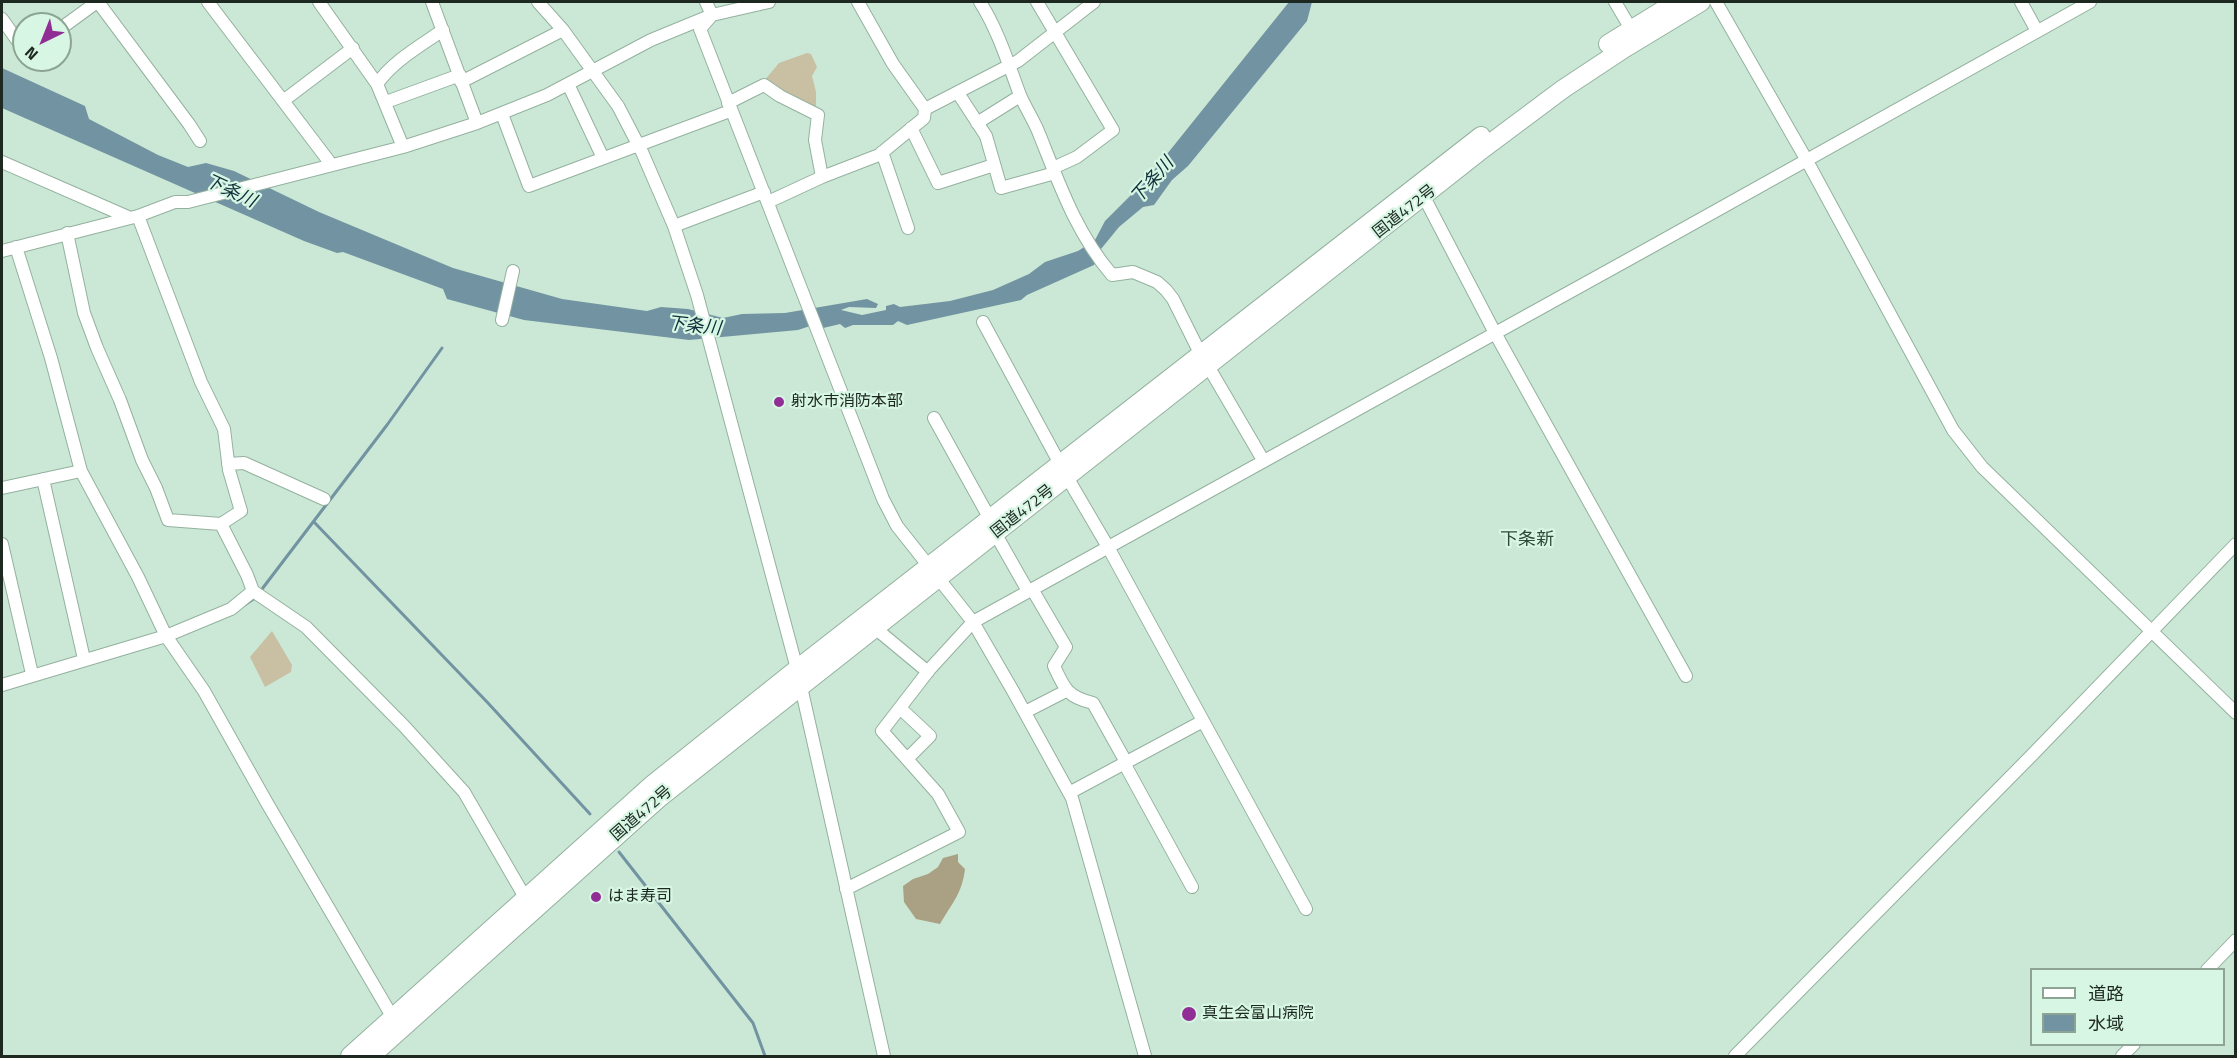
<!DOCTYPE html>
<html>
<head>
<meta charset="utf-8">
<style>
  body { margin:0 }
  #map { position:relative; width:2237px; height:1058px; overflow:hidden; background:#cae8d5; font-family:"Titillium Web","Noto Sans JP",sans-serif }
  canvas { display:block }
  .frame { position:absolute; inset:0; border:3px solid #1d2821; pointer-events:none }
  .legend { position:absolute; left:2030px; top:968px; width:195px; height:78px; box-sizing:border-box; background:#d7f6e3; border:2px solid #8da495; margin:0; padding:8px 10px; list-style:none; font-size:18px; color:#1d2821 }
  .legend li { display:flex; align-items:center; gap:12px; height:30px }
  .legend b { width:30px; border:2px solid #8da495 }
  .north { position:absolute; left:12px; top:12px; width:60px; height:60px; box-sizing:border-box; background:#d7f6e3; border:2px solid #8da495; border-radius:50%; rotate:223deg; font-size:16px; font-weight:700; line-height:24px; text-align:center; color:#1d2821 }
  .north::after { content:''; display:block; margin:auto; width:21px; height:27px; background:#912e95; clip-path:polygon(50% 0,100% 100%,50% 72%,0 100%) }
</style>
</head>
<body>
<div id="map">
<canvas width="2237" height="1058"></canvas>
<div class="frame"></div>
<ul class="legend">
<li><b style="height:8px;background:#fff"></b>道路</li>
<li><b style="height:16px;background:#7293a1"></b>水域</li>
</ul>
<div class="north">N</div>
</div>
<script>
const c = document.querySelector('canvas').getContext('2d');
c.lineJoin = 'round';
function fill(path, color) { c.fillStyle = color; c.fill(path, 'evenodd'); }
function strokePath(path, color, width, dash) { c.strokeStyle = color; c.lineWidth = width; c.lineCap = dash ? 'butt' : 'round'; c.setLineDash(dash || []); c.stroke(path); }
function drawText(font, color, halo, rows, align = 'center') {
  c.font = font + ' "Titillium Web","Noto Sans JP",sans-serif'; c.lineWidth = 4.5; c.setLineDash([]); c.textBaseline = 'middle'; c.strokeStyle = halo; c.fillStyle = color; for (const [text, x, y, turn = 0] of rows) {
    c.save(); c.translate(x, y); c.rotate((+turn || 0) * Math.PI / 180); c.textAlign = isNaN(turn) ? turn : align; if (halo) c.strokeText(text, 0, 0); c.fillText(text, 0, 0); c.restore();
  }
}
fill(new Path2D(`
  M 807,53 L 811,54 L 817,67 L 812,76 L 816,92 L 816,111 L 763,82 L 779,63 Z
  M 272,631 L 292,665 L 291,672 L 265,687 L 250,657 Z`), '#c9bfa3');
fill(new Path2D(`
  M 958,854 L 958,862 L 965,869 C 962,894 952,903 940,924 L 916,919 L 904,902 L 903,886 L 913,879 L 928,874 L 938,867 L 943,858 Z`), '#aaa083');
fill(new Path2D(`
  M 1289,2 L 1312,2 L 1307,21 L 1188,166 L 1172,180 L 1154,205 L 1143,207 L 1119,227 L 1101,249 L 1094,265 L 1027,295 L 1021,300 L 907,325 L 898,321 L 893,325 L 853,325 L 845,328 L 840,324 L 819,329 L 810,326 L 798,330 L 689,340 L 524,320 L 447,299 L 443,289 L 343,252 L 337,253 L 304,241 L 2,108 L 2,68 L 85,106 L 89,119 L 158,155 L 188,167 L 206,163 L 234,171 L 319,212 L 453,268 L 562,299 L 647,311 L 661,307 L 688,309 L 723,318 L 742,314 L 785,313 L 867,299 L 878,304 L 876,308 L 849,307 L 841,310 L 862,315 L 886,310 L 886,306 L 894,304 L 900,307 L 950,301 L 993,290 L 1029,274 L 1045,262 L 1078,251 L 1095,240 L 1105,221 L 1147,179 Z`), '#7293a1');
strokePath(new Path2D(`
  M 314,522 L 488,703 L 590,814
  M 259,593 L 387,425 L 442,348
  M 243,606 L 255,598
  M 619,852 L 753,1023 L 765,1056`), '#7293a1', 3);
const minor = new Path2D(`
  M 98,2 L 189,124 L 200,141
  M 208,2 L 331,164
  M 319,2 L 377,84 L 403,147
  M 432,2 L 477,123
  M 538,2 L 563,30 L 618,106 L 642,152 L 674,226 L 697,295 L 797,669 L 884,1056
  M 706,2 L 712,15
  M 980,2 C 998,30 1008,63 1020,95 C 1026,109 1035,122 1040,136 C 1060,186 1077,234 1112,275 L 1133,272 L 1157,282 L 1166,290 L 1173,299 L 1201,355
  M 1037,2 L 1113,130 L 1077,157 L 1053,168
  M 1615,2 L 1631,29
  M 1716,2 L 1806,159 L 1953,430 L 1982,467 L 2236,713
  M 2021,2 L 2037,31
  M 712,15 L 700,29 L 883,499 L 897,526 L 973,622 L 1013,691 L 1072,798 L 1145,1056
  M 2,19 L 24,50
  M 60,29 L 97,2
  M 461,82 L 563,30
  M 377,84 C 393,61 420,46 443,30
  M 568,84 L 603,158
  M 958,93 L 986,136 L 1001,188 L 1055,173
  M 283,101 L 353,48
  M 386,102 L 460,75
  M 728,103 L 764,85 L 780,96 L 818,115 L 815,140 L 822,177
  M 925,109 L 1018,61 L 1094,2
  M 502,114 L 529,186 L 730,111
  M 977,123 L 1020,96
  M 911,128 L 938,183 L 994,165
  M 882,152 L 908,228
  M 2,162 L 128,217
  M 1424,197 L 1495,333 L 1686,676
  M 768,202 L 822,177 L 879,155 L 924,118 L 925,109 L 893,64 L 858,2
  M 674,226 L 764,192
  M 67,233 L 84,313 L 97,348 L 120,400 L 142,460 L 156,488 L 168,520 L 221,524 L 241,511 L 229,470 L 224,429 L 201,382 L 138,216
  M 16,247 L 51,358 L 81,471 L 138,577 L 166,636 L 204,691 L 267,803 L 393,1018
  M 2,251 L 138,216 L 175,202 L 188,202 L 403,147 L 477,123 L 547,95 L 651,40 L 712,15 L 769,2
  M 502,320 L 513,271
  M 983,322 L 1060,464
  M 1208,366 L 1263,460
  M 934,418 L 990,519
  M 228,464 L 244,463 L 324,499
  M 1067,477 L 1108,547 L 1306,909
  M 43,479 L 84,659
  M 2,488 L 81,471
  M 221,524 L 247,575 L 253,591 L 306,627 L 404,726 L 464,792 L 526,899
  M 995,533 L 1028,591
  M 2,544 L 32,674
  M 1032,589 L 1066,647 L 1054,666 C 1064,688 1067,697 1093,703 L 1126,762
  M 875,628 L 928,672
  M 2,685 L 166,636 L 231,609 L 253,591
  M 900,708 L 930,736 L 907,759
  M 1025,712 L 1066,691
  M 1124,763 L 1192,887
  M 1069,793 L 1203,721
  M 846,889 L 959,832 L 938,794 L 882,731 L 929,670 L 973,622 L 1651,247 L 2090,2
  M 2207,970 L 2236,940
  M 1735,1056 L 2033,754 L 2236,544
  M 2122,1056 L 2134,1044`);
const highway = new Path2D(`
  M 1608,44 L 1676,2
  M 350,1056 L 653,784 L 797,669 L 1481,136
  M 371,1056 L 658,799 L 1484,148 L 1563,89 L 1625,48 L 1701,2`);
strokePath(minor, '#94b19f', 14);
strokePath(highway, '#94b19f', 20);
strokePath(minor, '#fff', 12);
strokePath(highway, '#fff', 18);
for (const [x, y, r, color] of [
  [779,402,6,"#912e95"],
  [596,897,6,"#912e95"],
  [1189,1014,8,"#912e95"]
]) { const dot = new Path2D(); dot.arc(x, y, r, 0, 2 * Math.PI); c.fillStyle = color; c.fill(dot); strokePath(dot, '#d7f6e3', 2); }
drawText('16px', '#1d2821', '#d7f6e3', [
  ["国道472号",1405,212,-38],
  ["国道472号",1023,512,-38],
  ["国道472号",642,814,-41]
]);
drawText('16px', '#1d2821', '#d7f6e3', [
  ["射水市消防本部",791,402],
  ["はま寿司",608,897],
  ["真生会富山病院",1202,1014]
], 'left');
drawText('italic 18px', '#0f2f3b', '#d7f6e3', [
  ["下条川",1153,181,-49],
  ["下条川",230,192,25],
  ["下条川",694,327,6]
]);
drawText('18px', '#2f493a', '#d7f6e3', [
  ["下条新",1527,541]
]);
</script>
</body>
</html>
